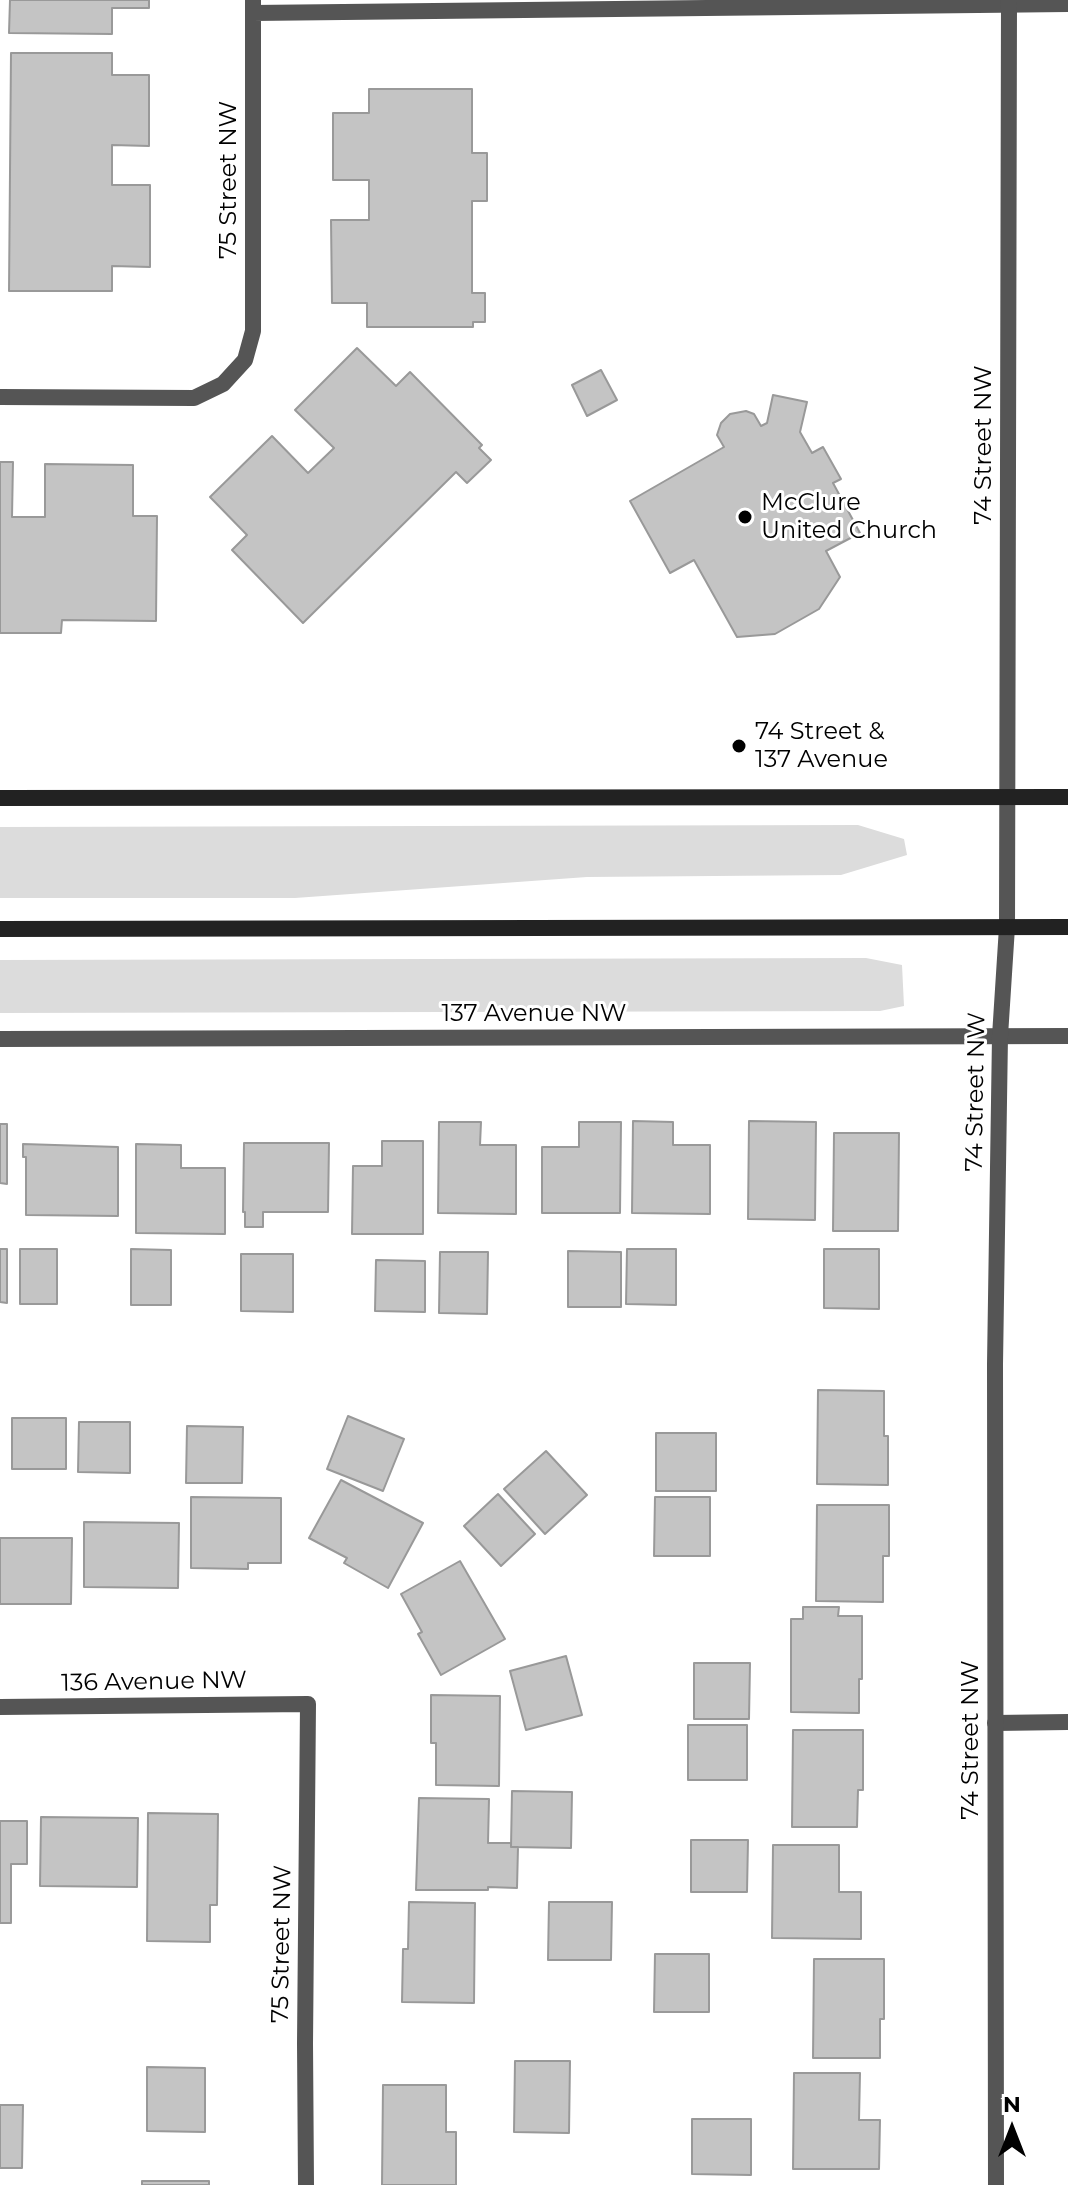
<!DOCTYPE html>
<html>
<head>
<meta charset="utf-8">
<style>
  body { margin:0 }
  #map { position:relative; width:1068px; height:2185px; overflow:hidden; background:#fff; font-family:Montserrat,sans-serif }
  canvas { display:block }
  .north { position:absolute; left:972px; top:2089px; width:80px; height:80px; -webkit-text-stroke:6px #fff; paint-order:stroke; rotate:0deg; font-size:22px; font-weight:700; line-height:32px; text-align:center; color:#000 }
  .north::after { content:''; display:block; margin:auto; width:28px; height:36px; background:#000; clip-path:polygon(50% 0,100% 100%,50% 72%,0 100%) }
</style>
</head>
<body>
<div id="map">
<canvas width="1068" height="2185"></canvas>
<div class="north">N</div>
</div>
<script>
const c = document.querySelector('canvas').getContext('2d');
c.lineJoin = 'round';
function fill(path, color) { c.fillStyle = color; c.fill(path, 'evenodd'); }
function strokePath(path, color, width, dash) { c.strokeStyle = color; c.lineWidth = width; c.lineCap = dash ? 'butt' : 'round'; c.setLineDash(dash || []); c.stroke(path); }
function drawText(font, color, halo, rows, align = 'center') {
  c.font = font + ' Montserrat,sans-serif'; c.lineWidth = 6; c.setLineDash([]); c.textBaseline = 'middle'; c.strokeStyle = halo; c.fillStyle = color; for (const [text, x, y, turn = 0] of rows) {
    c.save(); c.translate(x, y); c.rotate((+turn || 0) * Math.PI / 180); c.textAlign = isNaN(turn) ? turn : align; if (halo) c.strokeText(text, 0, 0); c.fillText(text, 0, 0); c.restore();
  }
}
fill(new Path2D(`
  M 858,825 L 904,839 L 907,855 L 841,875 L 587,877 L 295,898 L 0,898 L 0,827 Z
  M 866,958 L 902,965 L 904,1006 L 880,1011 L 0,1013 L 0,960 Z`), '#dcdcdc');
const building = new Path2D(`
  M 10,0 L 149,0 L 149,8 L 112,8 L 112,34 L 9,33 Z
  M 11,53 L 112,53 L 112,75 L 149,75 L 149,146 L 112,145 L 112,185 L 150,185 L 150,267 L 112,266 L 112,291 L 9,291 Z
  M 369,89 L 472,89 L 472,153 L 487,153 L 487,201 L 472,201 L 472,293 L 485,293 L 485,322 L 473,322 L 473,327 L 367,327 L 367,303 L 332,303 L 331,220 L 369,220 L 369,180 L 333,180 L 333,113 L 369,113 Z
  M 357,348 L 396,386 L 410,372 L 482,445 L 479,448 L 491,460 L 467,483 L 456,472 L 303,623 L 232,550 L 247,535 L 210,497 L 272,436 L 308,473 L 334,448 L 295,410 Z
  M 601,370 L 617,400 L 587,416 L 572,385 Z
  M 773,395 L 807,402 L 800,432 L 812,453 L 823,447 L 841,479 L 833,483 L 860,533 L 826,551 L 840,577 L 819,609 L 775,634 L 737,637 L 694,560 L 670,573 L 630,501 L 724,447 L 717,435 L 721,423 L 730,414 L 746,411 L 754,414 L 761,426 L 767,423 Z
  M 0,462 L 13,462 L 12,517 L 45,517 L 45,464 L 133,465 L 133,516 L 157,516 L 156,621 L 62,620 L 61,633 L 0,633 Z
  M 633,1121 L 673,1122 L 673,1145 L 710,1145 L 710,1214 L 632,1213 Z
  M 749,1121 L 816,1122 L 815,1220 L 748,1219 Z
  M 439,1122 L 481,1122 L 480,1145 L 516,1145 L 516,1214 L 438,1213 Z
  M 579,1122 L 621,1122 L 620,1213 L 542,1213 L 542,1147 L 579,1147 Z
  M 0,1124 L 7,1124 L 7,1184 L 0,1183 Z
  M 834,1133 L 899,1133 L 898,1231 L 833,1231 Z
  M 382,1141 L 423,1141 L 423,1234 L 352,1234 L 353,1166 L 382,1166 Z
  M 244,1143 L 329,1143 L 328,1212 L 263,1212 L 263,1227 L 245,1227 L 245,1212 L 243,1212 Z
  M 23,1144 L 118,1147 L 118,1216 L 26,1215 L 26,1157 L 23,1157 Z
  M 136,1144 L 181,1145 L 181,1168 L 225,1168 L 225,1234 L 136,1233 Z
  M 0,1249 L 7,1249 L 7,1303 L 0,1302 Z
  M 20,1249 L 57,1249 L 57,1304 L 20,1304 Z
  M 131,1249 L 171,1250 L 171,1305 L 131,1305 Z
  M 627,1249 L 676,1249 L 676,1305 L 626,1304 Z
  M 824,1249 L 879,1249 L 879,1309 L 824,1308 Z
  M 568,1251 L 621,1252 L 621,1307 L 568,1307 Z
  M 440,1252 L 488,1252 L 487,1314 L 439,1313 Z
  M 241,1254 L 293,1254 L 293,1312 L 241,1311 Z
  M 376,1260 L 425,1261 L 425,1312 L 375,1311 Z
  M 818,1390 L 884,1391 L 884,1436 L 888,1436 L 888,1485 L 817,1484 Z
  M 348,1416 L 404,1439 L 383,1491 L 327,1469 Z
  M 12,1418 L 66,1418 L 66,1469 L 12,1469 Z
  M 79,1422 L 130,1422 L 130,1473 L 78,1472 Z
  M 187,1426 L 243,1427 L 242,1483 L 186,1483 Z
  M 656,1433 L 716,1433 L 716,1491 L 656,1491 Z
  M 546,1451 L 587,1495 L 545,1534 L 504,1489 Z
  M 341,1480 L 423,1523 L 388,1588 L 344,1563 L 347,1558 L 309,1538 Z
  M 498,1494 L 535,1534 L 501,1566 L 464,1526 Z
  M 191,1497 L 281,1498 L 281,1563 L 248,1563 L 248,1569 L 191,1568 Z
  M 655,1497 L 710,1497 L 710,1556 L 654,1556 Z
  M 817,1505 L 889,1505 L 889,1556 L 883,1556 L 883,1602 L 816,1601 Z
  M 84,1522 L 179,1523 L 178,1588 L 84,1587 Z
  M 0,1538 L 72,1538 L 71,1604 L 0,1604 Z
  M 460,1561 L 505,1639 L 441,1675 L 418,1634 L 422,1632 L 401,1594 Z
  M 803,1607 L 839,1607 L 838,1616 L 862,1616 L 862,1679 L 859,1679 L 859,1713 L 791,1712 L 791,1619 L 803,1619 Z
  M 566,1656 L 582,1715 L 526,1730 L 510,1671 Z
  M 694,1663 L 750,1663 L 749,1719 L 694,1719 Z
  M 431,1695 L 500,1696 L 499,1786 L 436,1785 L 436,1743 L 431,1743 Z
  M 688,1725 L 747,1725 L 747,1780 L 688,1780 Z
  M 793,1730 L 863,1730 L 863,1790 L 858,1790 L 857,1827 L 792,1827 Z
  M 512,1791 L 572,1792 L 571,1848 L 511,1847 Z
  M 419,1798 L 489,1799 L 488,1843 L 511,1843 L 511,1847 L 518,1847 L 517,1888 L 488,1887 L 488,1890 L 416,1890 Z
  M 148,1813 L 218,1814 L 217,1905 L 210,1905 L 210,1942 L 147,1941 Z
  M 41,1817 L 138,1818 L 137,1887 L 40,1886 Z
  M 0,1821 L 27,1821 L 27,1864 L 11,1864 L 11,1923 L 0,1923 Z
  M 691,1840 L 748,1840 L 747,1892 L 691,1892 Z
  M 773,1845 L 839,1845 L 839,1892 L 861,1892 L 861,1939 L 772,1938 Z
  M 409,1902 L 475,1903 L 474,2003 L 402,2002 L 403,1949 L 408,1949 Z
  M 549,1902 L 612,1902 L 611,1960 L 548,1960 Z
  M 655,1954 L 709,1954 L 709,2012 L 654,2012 Z
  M 814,1959 L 884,1959 L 884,2019 L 880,2019 L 880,2058 L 813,2058 Z
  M 515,2061 L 570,2061 L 569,2133 L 514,2132 Z
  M 147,2067 L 205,2068 L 205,2132 L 147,2131 Z
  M 794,2073 L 860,2073 L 859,2120 L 880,2120 L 879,2169 L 793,2169 Z
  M 383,2085 L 446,2085 L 446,2132 L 456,2132 L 456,2185 L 382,2185 Z
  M 0,2105 L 23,2105 L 22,2168 L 0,2168 Z
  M 692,2119 L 751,2119 L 751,2175 L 692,2174 Z
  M 142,2181 L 209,2181 L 209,2185 L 142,2185 Z`);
fill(building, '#c4c4c4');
strokePath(building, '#999', 2);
strokePath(new Path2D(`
  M 253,13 L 1068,4
  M 0,397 L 194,398 L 223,384 L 245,360 L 253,331 L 253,0
  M 0,1039 L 1068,1036
  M 0,1707 L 308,1704 L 305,2043 L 306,2185
  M 995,1723 L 1068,1722`), '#555', 16);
strokePath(new Path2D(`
  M 996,2185 L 995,1364 L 1000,1036 L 1007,927 L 1009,0`), '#555', 16);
strokePath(new Path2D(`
  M 0,798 L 1068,797
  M 0,929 L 1068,927`), '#222', 16);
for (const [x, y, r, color] of [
  [745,517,8,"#000"],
  [739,746,8,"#000"]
]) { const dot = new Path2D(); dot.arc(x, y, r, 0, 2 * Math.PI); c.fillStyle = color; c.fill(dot); strokePath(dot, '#fff', 3); }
drawText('24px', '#000', '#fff', [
  ["75 Street NW",229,180,-90],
  ["74 Street NW",984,445,-90],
  ["137 Avenue NW",534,1014],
  ["74 Street NW",976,1092,-89],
  ["136 Avenue NW",154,1682,-1],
  ["74 Street NW",971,1740,-90],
  ["75 Street NW",282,1944,-89]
]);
drawText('24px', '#000', '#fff', [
  ["McClure",761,503],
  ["United Church",761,531],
  ["74 Street &",755,732],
  ["137 Avenue",755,760]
], 'left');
</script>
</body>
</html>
